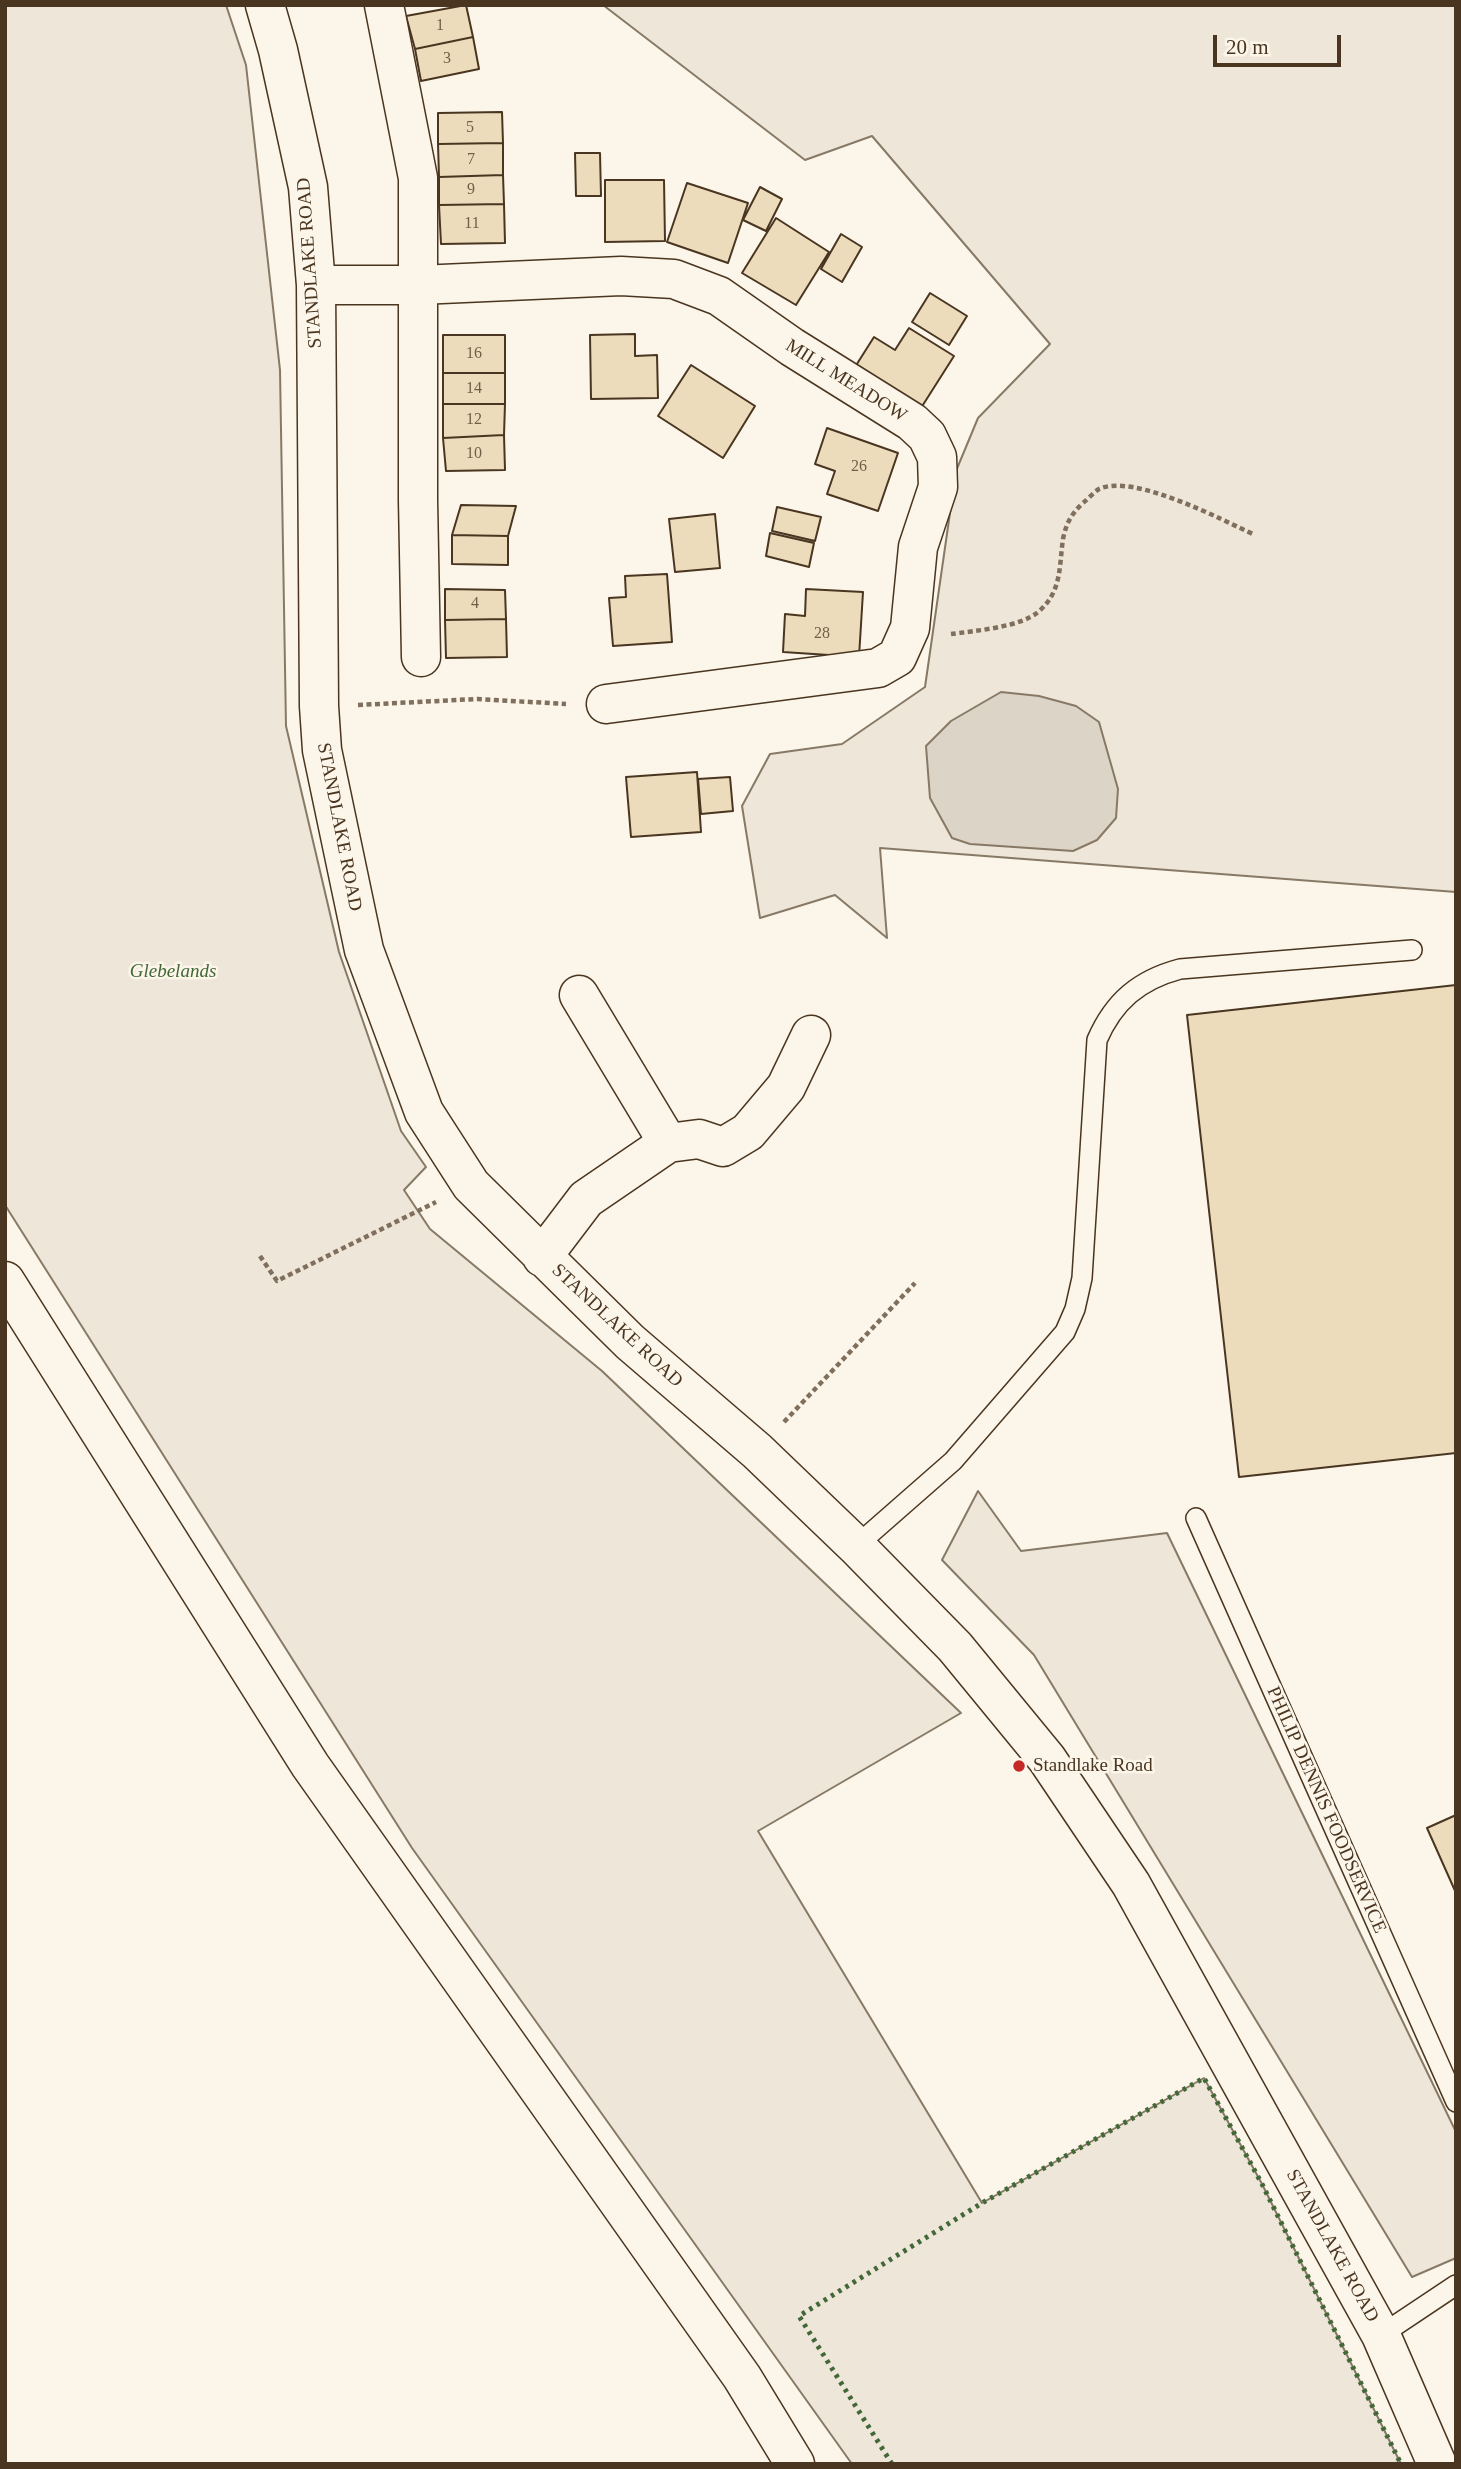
<!DOCTYPE html>
<html>
<head>
<meta charset="utf-8">
<style>
  body { margin:0 }
  #map { position:relative; width:1461px; height:2469px; overflow:hidden; background:#fbf6e9; font-family:Georgia,serif }
  canvas { display:block }
  .frame { position:absolute; inset:0; border:7px solid #4a3520; pointer-events:none }
  .scale { position:absolute; left:1213px; top:35px; width:128px; height:32px; box-sizing:border-box; border:4px solid #4a3520; border-top:0; padding-left:9px; font-size:21px; line-height:24px; white-space:nowrap; color:#4a3520; -webkit-text-stroke:5px #fbf6e9; paint-order:stroke }
</style>
</head>
<body>
<div id="map">
<canvas width="1461" height="2469"></canvas>
<div class="frame"></div>
<div class="scale">20 m</div>
</div>
<script>
const c = document.querySelector('canvas').getContext('2d');
c.lineJoin = 'round';
function fill(path, color) { c.fillStyle = color; c.fill(path, 'evenodd'); }
function strokePath(path, color, width, dash) { c.strokeStyle = color; c.lineWidth = width; c.lineCap = dash ? 'butt' : 'round'; c.setLineDash(dash || []); c.stroke(path); }
function drawText(font, color, halo, rows, align = 'center') {
  c.font = font + ' Georgia,serif'; c.lineWidth = 5; c.setLineDash([]); c.textBaseline = 'middle'; c.strokeStyle = halo; c.fillStyle = color; for (const [text, x, y, turn = 0] of rows) {
    c.save(); c.translate(x, y); c.rotate((+turn || 0) * Math.PI / 180); c.textAlign = isNaN(turn) ? turn : align; if (halo) c.strokeText(text, 0, 0); c.fillText(text, 0, 0); c.restore();
  }
}
const green = new Path2D(`
  M 5,5 L 226,5 L 246,65 L 280,370 L 286,726 L 339,952 L 401,1131 L 426,1167 L 404,1190 L 430,1229 L 602,1371 L 961,1713 L 758,1831 L 982,2203 L 1204,2078 L 1262,2184 L 1401,2464 L 852,2464 L 412,1848 L 5,1205 Z
  M 603,5 L 1456,5 L 1456,892 L 880,848 L 887,938 L 835,895 L 760,918 L 742,806 L 770,754 L 842,744 L 925,687 L 956,471 L 978,418 L 1050,344 L 872,136 L 805,160 Z
  M 978,1491 L 1021,1551 L 1167,1533 L 1456,2132 L 1456,2258 L 1412,2277 L 1034,1655 L 942,1560 Z`);
fill(green, '#ede6d9');
strokePath(green, '#887966', 2);
const water = new Path2D(`
  M 1001,692 L 1039,696 L 1076,706 L 1099,722 L 1118,789 L 1116,818 L 1097,840 L 1073,851 L 970,844 L 952,838 L 930,798 L 926,746 L 951,721 Z`);
fill(water, '#dcd4c6');
strokePath(water, '#887966', 2);
const building = new Path2D(`
  M 466,5 L 473,37 L 415,49 L 406,16 Z
  M 473,37 L 479,69 L 421,81 L 415,49 Z
  M 502,112 L 503,143 L 438,144 L 438,113 Z
  M 503,143 L 503,175 L 439,177 L 438,144 Z
  M 575,153 L 600,153 L 601,196 L 576,196 Z
  M 503,175 L 504,204 L 439,205 L 439,177 Z
  M 605,180 L 664,180 L 665,241 L 605,242 Z
  M 687,183 L 748,203 L 728,263 L 667,242 Z
  M 760,187 L 782,199 L 766,231 L 743,220 Z
  M 504,204 L 505,243 L 441,244 L 439,205 Z
  M 776,218 L 829,252 L 796,305 L 742,273 Z
  M 841,234 L 862,247 L 842,282 L 821,269 Z
  M 930,293 L 967,316 L 949,345 L 912,322 Z
  M 909,328 L 954,356 L 921,408 L 855,367 L 874,337 L 895,350 Z
  M 635,334 L 635,356 L 657,355 L 658,398 L 591,399 L 590,335 Z
  M 443,335 L 505,335 L 505,373 L 443,373 Z
  M 691,365 L 755,406 L 723,458 L 658,416 Z
  M 443,373 L 505,373 L 505,404 L 443,404 Z
  M 443,404 L 505,404 L 504,435 L 443,438 Z
  M 827,428 L 898,453 L 878,511 L 827,494 L 835,471 L 815,464 Z
  M 504,435 L 505,470 L 446,471 L 443,438 Z
  M 461,505 L 516,506 L 508,536 L 452,535 Z
  M 777,507 L 821,517 L 815,541 L 772,531 Z
  M 715,514 L 720,568 L 675,572 L 669,519 Z
  M 770,533 L 814,543 L 809,567 L 766,556 Z
  M 452,535 L 508,536 L 508,565 L 452,564 Z
  M 667,574 L 672,642 L 613,646 L 609,598 L 626,597 L 625,576 Z
  M 445,589 L 505,590 L 506,619 L 445,620 Z
  M 806,589 L 863,592 L 859,657 L 783,652 L 785,614 L 805,616 Z
  M 506,619 L 507,657 L 446,658 L 445,620 Z
  M 697,772 L 701,832 L 631,837 L 626,777 Z
  M 730,777 L 733,811 L 701,814 L 698,779 Z
  M 1456,985 L 1456,1453 L 1239,1477 L 1187,1015 Z
  M 1456,1815 L 1456,1893 L 1427,1828 Z`);
fill(building, '#ecdcbc');
strokePath(building, '#4a3520', 2);
const service = new Path2D(`
  M 1196,1518 L 1456,2102
  M 856,1546 L 953,1461 L 1065,1332 L 1075,1309 L 1082,1278 L 1097,1040 C 1114,1001 1139,980 1180,969 L 1412,950
  M 1381,2335 L 1456,2285`);
const minor = new Path2D(`
  M 265,5 L 278,50 L 308,187 L 316,285 L 319,706 L 322,750 L 364,950 L 424,1112 L 471,1185 L 630,1342 L 757,1451 L 856,1546 L 955,1647 L 1047,1759 L 1131,1884 L 1381,2335 L 1437,2464
  M 384,5 L 418,178 L 418,500 L 421,657
  M 316,285 L 419,285 L 621,276 L 674,279 L 719,296 L 792,347 L 912,422 L 927,436 L 937,457 L 938,487 L 918,547 L 910,628 L 897,657 L 878,668 L 606,704
  M 579,995 L 668,1143
  M 542,1257 L 586,1199 L 668,1143 L 699,1139 L 723,1147 L 748,1132 L 786,1087 L 811,1035`);
const primary = new Path2D(`
  M 5,1281 L 310,1765 L 742,2377 L 795,2464`);
strokePath(service, '#4a3520', 22);
strokePath(minor, '#4a3520', 41);
strokePath(primary, '#4a3520', 41);
strokePath(new Path2D(`
  M 951,634 C 974,631 1021,627 1038,612 C 1062,592 1059,567 1063,539 C 1066,524 1071,514 1083,503 C 1088,499 1094,492 1099,489 C 1134,473 1222,520 1255,535
  M 358,705 L 477,699 L 566,704
  M 260,1256 L 277,1281 L 436,1202
  M 784,1422 L 915,1283`), '#7f6f5c', 4.5, [5, 3.5]);
strokePath(service, '#fbf6e9', 19);
strokePath(minor, '#fbf6e9', 38);
strokePath(primary, '#fbf6e9', 38);
strokePath(new Path2D(`
  M 892,2464 L 799,2316 L 982,2203 L 1204,2078 L 1262,2184 L 1401,2464`), '#436837', 5, [3.5, 5]);
for (const [x, y, r, color] of [
  [1019,1766,7,"#c62828"]
]) { const dot = new Path2D(); dot.arc(x, y, r, 0, 2 * Math.PI); c.fillStyle = color; c.fill(dot); strokePath(dot, '#fbf6e9', 2.5); }
drawText('16px', '#725f47', null, [
  ["1",440,26],
  ["3",447,59],
  ["5",470,128],
  ["7",471,160],
  ["9",471,190],
  ["11",472,224],
  ["16",474,354],
  ["14",474,389],
  ["12",474,420],
  ["10",474,454],
  ["26",859,467],
  ["4",475,604],
  ["28",822,634]
]);
drawText('19px', '#4a3520', '#fbf6e9', [
  ["STANDLAKE ROAD",310,263,-94],
  ["MILL MEADOW",846,381,32],
  ["STANDLAKE ROAD",339,827,79],
  ["STANDLAKE ROAD",617,1326,43],
  ["PHILIP DENNIS FOODSERVICE",1326,1810,66],
  ["STANDLAKE ROAD",1332,2246,61]
]);
drawText('italic 19px', '#436837', '#fbf6e9', [
  ["Glebelands",173,972]
]);
drawText('19px', '#4a3520', '#fbf6e9', [
  ["Standlake Road",1033,1766]
], 'left');
</script>
</body>
</html>
